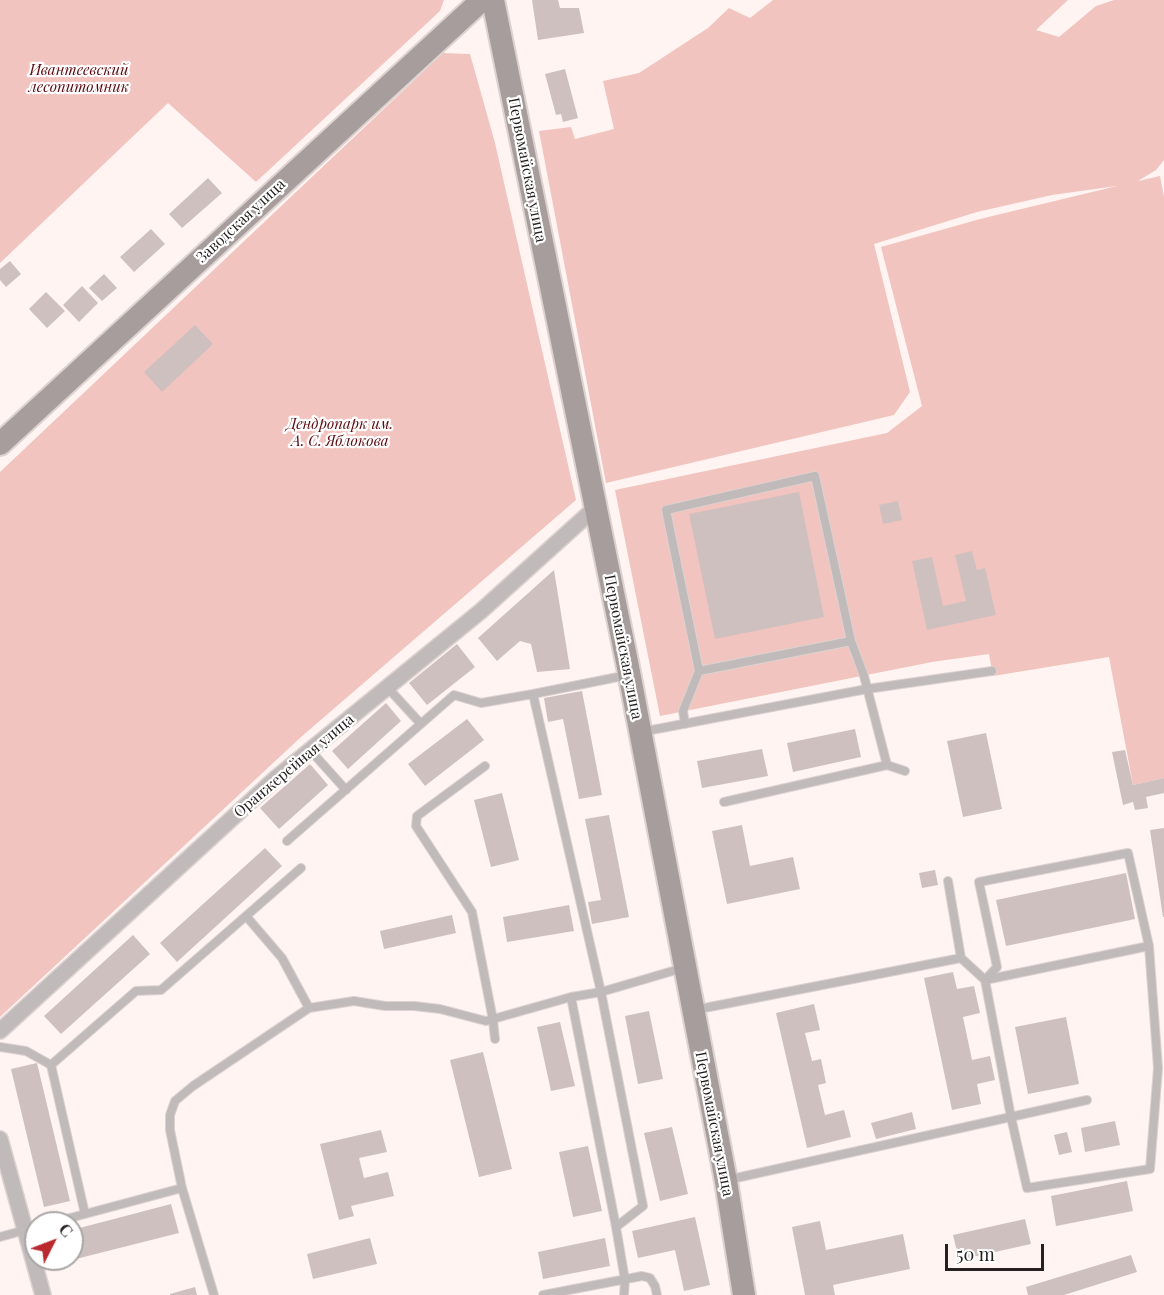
<!DOCTYPE html>
<html>
<head>
<meta charset="utf-8">
<style>
  body { margin:0 }
  #map { position:relative; width:1164px; height:1295px; overflow:hidden; background:#fff4f2; font-family:"Playfair Display",serif }
  canvas { display:block }
  .north { position:absolute; left:24px; top:1211px; width:60px; height:60px; box-sizing:border-box; background:#fff; border:2px solid #a8a6a6; border-radius:50%; rotate:48deg; font-size:16px; font-weight:700; line-height:24px; text-align:center; color:#262120 }
  .north::after { content:''; display:block; margin:auto; width:21px; height:27px; background:#b9292e; clip-path:polygon(50% 0,100% 100%,50% 72%,0 100%) }
  .scale { position:absolute; left:945px; top:1244px; width:99px; height:27px; box-sizing:border-box; border:3px solid #262120; border-top:0; padding-left:8px; font-size:18px; line-height:21px; white-space:nowrap; color:#262120; -webkit-text-stroke:4px #fff; paint-order:stroke }
</style>
</head>
<body>
<div id="map">
<canvas width="1164" height="1295"></canvas>
<div class="north">С</div>
<div class="scale">50 m</div>
</div>
<script>
const c = document.querySelector('canvas').getContext('2d');
c.lineJoin = 'round';
function fill(path, color) { c.fillStyle = color; c.fill(path, 'evenodd'); }
function strokePath(path, color, width, dash) { c.strokeStyle = color; c.lineWidth = width; c.lineCap = dash ? 'butt' : 'round'; c.setLineDash(dash || []); c.stroke(path); }
function drawText(font, color, halo, rows, align = 'center') {
  c.font = font + ' "Playfair Display",serif'; c.lineWidth = 4.5; c.setLineDash([]); c.textBaseline = 'middle'; c.strokeStyle = halo; c.fillStyle = color; for (const [text, x, y, turn = 0] of rows) {
    c.save(); c.translate(x, y); c.rotate((+turn || 0) * Math.PI / 180); c.textAlign = isNaN(turn) ? turn : align; if (halo) c.strokeText(text, 0, 0); c.fillText(text, 0, 0); c.restore();
  }
}
fill(new Path2D(`
  M 0,0 L 444,0 L 440,11 L 256,182 L 168,103 L 0,263 Z
  M 773,0 L 1068,0 L 1036,30 L 1059,37 L 1096,6 L 1114,0 L 1164,0 L 1164,160 L 1156,170 L 1138,181 L 1160,176 L 1164,197 L 1164,778 L 1133,785 L 1109,657 L 993,676 L 989,654 L 932,662 L 660,716 L 615,490 L 887,433 L 922,406 L 881,247 L 980,219 L 1117,186 L 1052,195 L 977,212 L 874,244 L 910,392 L 894,415 L 606,483 L 539,131 L 571,127 L 575,139 L 614,129 L 603,81 L 639,73 L 708,28 L 729,8 L 750,18 Z
  M 443,53 L 470,54 L 495,143 L 576,500 L 301,737 L 0,1017 L 0,472 Z`), '#f2c4bf');
fill(new Path2D(`
  M 532,0 L 558,0 L 560,8 L 579,8 L 584,33 L 538,40 Z
  M 565,69 L 578,118 L 563,122 L 561,114 L 556,115 L 545,74 Z
  M 208,178 L 222,193 L 182,228 L 169,214 Z
  M 151,229 L 165,244 L 134,272 L 120,257 Z
  M 10,261 L 21,274 L 6,287 L 0,280 L 0,269 Z
  M 104,274 L 117,288 L 102,301 L 89,288 Z
  M 82,286 L 98,303 L 79,322 L 63,305 Z
  M 46,292 L 65,311 L 47,328 L 29,309 Z
  M 195,325 L 213,344 L 162,392 L 144,372 Z
  M 799,492 L 824,617 L 715,639 L 689,514 Z
  M 898,501 L 902,520 L 883,524 L 879,505 Z
  M 972,551 L 977,570 L 985,568 L 996,615 L 927,630 L 912,561 L 932,557 L 943,606 L 966,601 L 955,555 Z
  M 554,570 L 570,669 L 537,672 L 531,644 L 520,641 L 497,661 L 478,638 Z
  M 457,644 L 475,667 L 427,705 L 409,683 Z
  M 582,691 L 602,795 L 579,799 L 563,719 L 548,722 L 544,698 Z
  M 386,703 L 401,721 L 348,769 L 332,751 Z
  M 467,719 L 484,740 L 425,786 L 408,764 Z
  M 855,729 L 861,757 L 793,772 L 787,743 Z
  M 986,733 L 1002,809 L 963,817 L 947,741 Z
  M 762,749 L 768,776 L 702,788 L 697,761 Z
  M 1125,750 L 1133,785 L 1164,778 L 1164,793 L 1146,797 L 1148,808 L 1135,810 L 1133,802 L 1123,805 L 1112,752 Z
  M 310,764 L 328,785 L 279,829 L 260,808 Z
  M 502,793 L 519,860 L 491,867 L 474,800 Z
  M 609,815 L 629,917 L 592,924 L 588,902 L 601,900 L 585,819 Z
  M 742,825 L 750,866 L 793,857 L 800,889 L 727,904 L 712,831 Z
  M 1164,828 L 1164,917 L 1163,917 L 1150,830 Z
  M 265,848 L 282,866 L 177,962 L 160,943 Z
  M 935,870 L 938,885 L 922,888 L 919,873 Z
  M 1126,873 L 1135,919 L 1006,946 L 996,900 Z
  M 569,905 L 574,931 L 507,942 L 503,917 Z
  M 452,915 L 456,933 L 384,949 L 380,931 Z
  M 133,935 L 150,954 L 61,1034 L 44,1016 Z
  M 953,972 L 957,989 L 974,986 L 980,1013 L 963,1017 L 972,1060 L 990,1056 L 995,1080 L 977,1084 L 981,1104 L 952,1110 L 924,978 Z
  M 814,1004 L 820,1030 L 805,1033 L 812,1061 L 821,1059 L 826,1083 L 818,1085 L 825,1115 L 844,1110 L 851,1137 L 807,1148 L 776,1013 Z
  M 649,1011 L 663,1079 L 638,1084 L 625,1016 Z
  M 1066,1017 L 1079,1084 L 1028,1094 L 1015,1027 Z
  M 560,1022 L 575,1086 L 551,1091 L 537,1027 Z
  M 483,1052 L 512,1169 L 479,1177 L 450,1060 Z
  M 37,1063 L 70,1201 L 44,1207 L 11,1069 Z
  M 912,1112 L 916,1129 L 876,1139 L 871,1123 Z
  M 1115,1121 L 1120,1145 L 1085,1152 L 1081,1128 Z
  M 672,1127 L 688,1194 L 660,1201 L 644,1133 Z
  M 381,1130 L 387,1152 L 359,1158 L 364,1178 L 388,1172 L 394,1196 L 351,1206 L 354,1216 L 339,1220 L 320,1144 Z
  M 1067,1132 L 1072,1152 L 1059,1155 L 1054,1135 Z
  M 588,1146 L 602,1211 L 573,1217 L 559,1152 Z
  M 1127,1181 L 1133,1211 L 1056,1226 L 1051,1196 Z
  M 171,1204 L 179,1233 L 72,1260 L 72,1230 Z
  M 695,1217 L 710,1285 L 684,1291 L 675,1250 L 638,1258 L 632,1231 Z
  M 1025,1219 L 1031,1244 L 959,1260 L 953,1235 Z
  M 820,1221 L 826,1250 L 903,1234 L 910,1269 L 833,1285 L 835,1295 L 805,1295 L 792,1227 Z
  M 370,1238 L 377,1264 L 313,1279 L 307,1254 Z
  M 605,1238 L 610,1266 L 543,1279 L 538,1252 Z
  M 1131,1255 L 1137,1272 L 1064,1295 L 1028,1295 L 1026,1287 Z
  M 195,1287 L 197,1295 L 170,1295 L 170,1294 Z`), '#cec0bf');
const lane = new Path2D(`
  M 387,687 L 421,724
  M 685,724 L 683,711 L 699,671 L 851,641 L 815,476 L 666,510 L 699,671
  M 641,732 L 867,689 L 992,671
  M 310,750 L 346,790
  M 887,765 L 905,771
  M 485,766 L 417,816 L 416,826 L 472,912 L 493,1020 L 495,1039
  M 724,802 L 887,765 L 864,676 L 851,641
  M 287,841 L 454,695 L 481,703 L 533,694
  M 1128,853 L 1149,946 L 985,980 L 997,967 L 979,882 Z
  M 301,868 L 246,916 L 282,958 L 309,1008
  M 948,881 L 961,958 L 985,980 L 1011,1117 L 1027,1188 L 1150,1169 L 1158,1068 L 1149,946
  M 571,997 L 616,1227 L 625,1280 L 624,1295
  M 694,1010 L 961,958
  M 0,1047 L 26,1051 L 51,1065 L 85,1214 L 51,1223
  M 51,1065 L 136,991 L 161,990 L 246,916
  M 727,1180 L 1087,1100
  M 182,1188 L 214,1295
  M 85,1214 L 182,1188 L 170,1130 L 170,1115 L 175,1101 L 193,1086 L 309,1008 L 354,1001 L 385,1006 L 414,1006 L 440,1009 L 486,1021 L 571,997 L 601,992 L 683,968
  M 616,1227 L 643,1206 L 601,992 L 533,694 L 628,675
  M 0,1237 L 36,1227
  M 543,1295 L 642,1276 L 650,1278 L 655,1286 L 657,1295`);
const street = new Path2D(`
  M 0,1031 L 276,778 L 481,611 L 594,509
  M 0,1139 L 43,1295`);
const secondary = new Path2D(`
  M 493,0 L 627,662 L 726,1181 L 744,1295
  M 0,444 L 482,0`);
strokePath(lane, '#dcd2d0', 10);
strokePath(street, '#dcd2d0', 18);
strokePath(secondary, '#dcd2d0', 26);
strokePath(lane, '#c0baba', 8);
strokePath(street, '#c0baba', 15);
strokePath(secondary, '#a69d9c', 22);
drawText('italic 15px', '#5d080e', '#fff', [
  ["Ивантеевский",79,70],
  ["лесопитомник",79,87],
  ["Дендропарк им.",340,424],
  ["А. С. Яблокова",340,441]
]);
drawText('15px', '#262120', '#fff', [
  ["Первомайская улица",527,170,79],
  ["Заводская улица",241,221,-43],
  ["Первомайская улица",623,647,79],
  ["Оранжерейная улица",294,766,-40],
  ["Первомайская улица",714,1124,79]
]);
</script>
</body>
</html>
